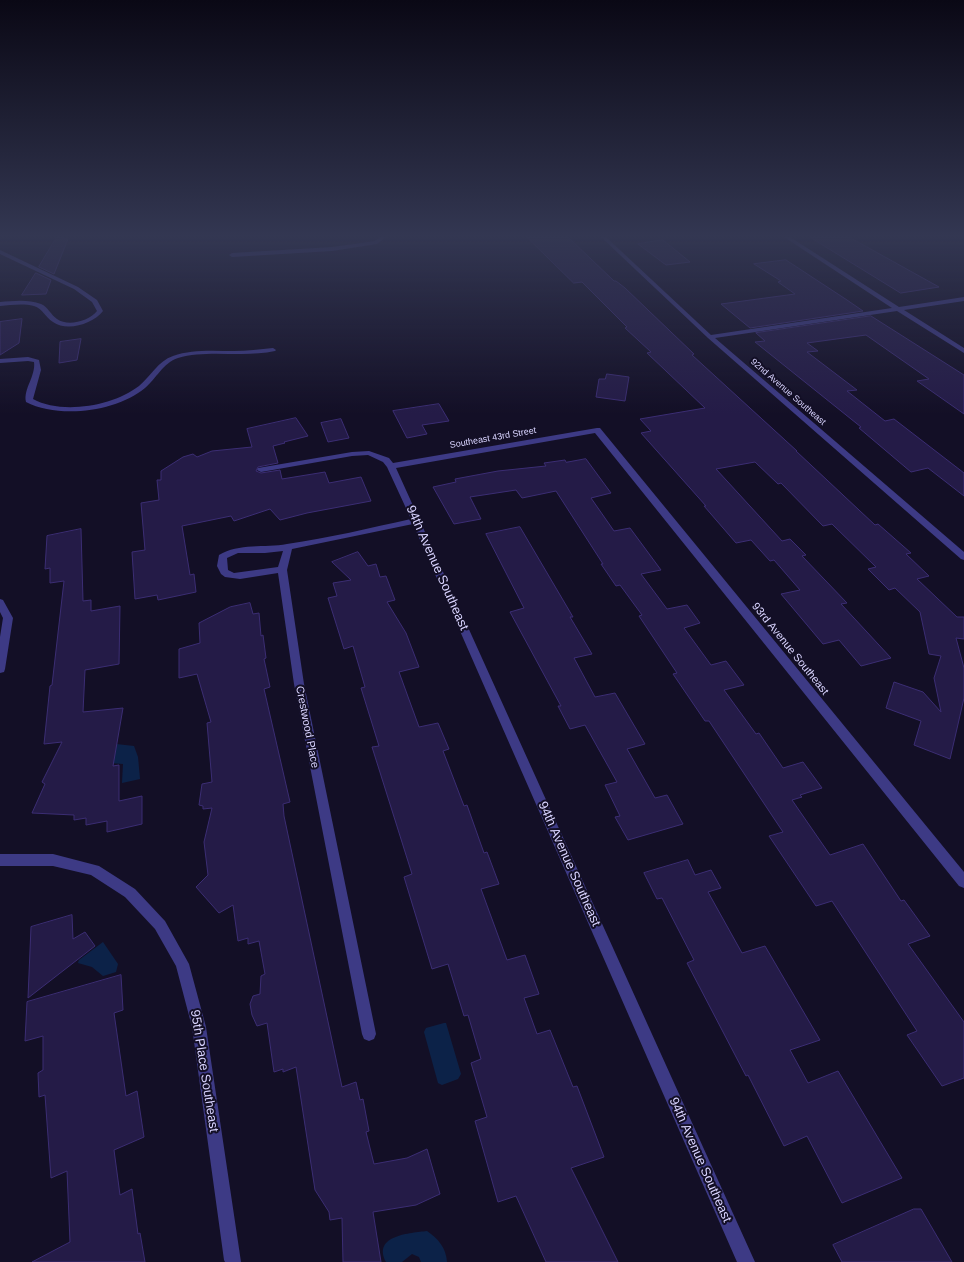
<!DOCTYPE html>
<html>
<head>
<meta charset="utf-8">
<style>
  body { margin:0 }
  canvas { display:block; background:#130f26 }
</style>
</head>
<body>
<canvas width="964" height="1262"></canvas>
<script>
const c = document.querySelector('canvas').getContext('2d');
c.lineJoin = 'round';
function fill(path, color) { c.fillStyle = color; c.fill(path, 'evenodd'); }
function strokePath(path, color, width, dash) { c.strokeStyle = color; c.lineWidth = width; c.lineCap = dash ? 'butt' : 'round'; c.setLineDash(dash || []); c.stroke(path); }
function drawText(font, color, halo, rows, align = 'center') {
  c.font = font + ' Arial,sans-serif'; c.lineWidth = 4; c.setLineDash([]); c.textBaseline = 'middle'; c.strokeStyle = halo; c.fillStyle = color; for (const [text, x, y, turn = 0] of rows) {
    c.save(); c.translate(x, y); c.rotate((+turn || 0) * Math.PI / 180); c.textAlign = isNaN(turn) ? turn : align; if (halo) c.strokeText(text, 0, 0); c.fillText(text, 0, 0); c.restore();
  }
}
fill(new Path2D(`
  M 116,744 L 134,746 L 138,757 L 140,779 L 122,783 L 123,764 L 110,763 Z
  M 103,942 L 118,964 L 116,972 L 103,976 L 92,967 L 78,963 L 79,960 Z
  M 444,1023 L 446,1023 L 461,1074 L 458,1079 L 442,1085 L 438,1083 L 424,1032 L 426,1028 Z
  M 427,1231 C 438,1239 446,1247 447,1262 L 421,1262 L 419,1257 L 412,1254 L 402,1262 L 386,1262 C 372,1235 411,1233 427,1231 Z`), '#0c2248');
const building = new Path2D(`
  M 57,237 L 68,239 L 54,274 L 39,267 Z
  M 527,237 L 568,237 L 614,281 L 616,281 L 625,288 L 694,354 L 692,355 L 797,451 L 796,451 L 875,525 L 878,524 L 911,553 L 906,554 L 929,576 L 917,579 L 957,617 L 964,617 L 964,639 L 956,638 L 964,668 L 964,698 L 950,759 L 914,745 L 921,721 L 886,708 L 894,682 L 923,692 L 941,712 L 934,678 L 941,656 L 929,654 L 920,612 L 895,588 L 889,590 L 868,569 L 876,567 L 832,524 L 823,526 L 781,483 L 778,484 L 755,462 L 716,469 L 782,541 L 790,539 L 806,555 L 802,556 L 847,603 L 841,604 L 891,658 L 861,666 L 839,640 L 823,644 L 781,594 L 800,590 L 774,560 L 770,561 L 751,540 L 736,543 L 704,506 L 706,506 L 641,433 L 651,431 L 640,419 L 705,408 L 647,353 L 651,352 L 625,328 L 627,327 L 582,282 L 574,283 Z
  M 810,237 L 849,237 L 939,287 L 901,293 Z
  M 663,240 L 690,262 L 666,265 L 638,244 Z
  M 786,260 L 847,300 L 863,311 L 750,328 L 721,304 L 795,294 L 778,282 L 781,281 L 754,264 Z
  M 36,273 L 51,280 L 46,294 L 22,295 Z
  M 871,316 L 964,375 L 964,414 L 917,381 L 929,379 L 866,335 L 807,343 L 818,351 L 807,352 L 857,390 L 847,391 L 885,421 L 894,419 L 964,473 L 964,496 L 928,468 L 911,472 L 859,428 L 861,427 L 755,342 L 765,341 L 756,333 Z
  M 22,319 L 19,343 L 0,355 L 0,322 Z
  M 81,339 L 77,360 L 59,363 L 60,342 Z
  M 607,374 L 629,377 L 625,401 L 596,397 L 599,379 L 605,379 Z
  M 439,404 L 449,421 L 422,425 L 427,434 L 407,438 L 393,411 Z
  M 296,418 L 308,436 L 284,442 L 285,443 L 273,446 L 278,463 L 258,467 L 256,471 L 261,473 L 280,470 L 282,479 L 325,472 L 329,483 L 361,477 L 371,501 L 307,513 L 280,520 L 270,509 L 234,521 L 231,516 L 182,526 L 190,575 L 194,574 L 196,592 L 158,600 L 157,595 L 135,599 L 132,552 L 145,550 L 141,503 L 159,500 L 157,480 L 161,480 L 161,471 L 183,457 L 193,454 L 197,457 L 212,451 L 252,447 L 247,429 Z
  M 341,419 L 349,438 L 328,442 L 321,423 Z
  M 586,459 L 611,493 L 591,498 L 614,531 L 630,528 L 661,570 L 641,574 L 667,609 L 687,605 L 700,623 L 684,628 L 711,665 L 726,661 L 744,685 L 724,690 L 756,734 L 759,733 L 783,768 L 803,762 L 822,788 L 800,795 L 802,797 L 792,800 L 830,855 L 863,844 L 901,901 L 904,900 L 930,936 L 908,944 L 964,1022 L 964,1078 L 942,1086 L 907,1035 L 917,1031 L 832,901 L 816,906 L 769,836 L 783,832 L 709,721 L 705,721 L 673,674 L 677,673 L 639,616 L 642,615 L 620,585 L 616,586 L 601,564 L 603,564 L 556,491 L 522,498 L 516,490 L 470,497 L 481,519 L 454,524 L 433,487 L 456,482 L 455,479 L 498,471 L 546,466 L 544,463 L 565,460 L 566,462 Z
  M 520,527 L 573,617 L 570,617 L 592,654 L 574,658 L 595,697 L 615,693 L 645,744 L 627,749 L 655,798 L 667,795 L 683,824 L 628,840 L 615,817 L 620,816 L 605,785 L 617,782 L 585,725 L 570,729 L 558,706 L 561,706 L 510,612 L 524,608 L 486,534 Z
  M 81,529 L 83,601 L 91,600 L 91,611 L 120,606 L 119,664 L 85,670 L 83,712 L 123,708 L 113,766 L 119,765 L 119,801 L 142,796 L 142,824 L 107,832 L 107,821 L 86,825 L 86,818 L 74,820 L 74,815 L 32,813 L 45,784 L 42,782 L 62,742 L 44,744 L 50,686 L 52,685 L 64,581 L 50,583 L 50,568 L 45,569 L 47,536 Z
  M 358,552 L 368,566 L 376,564 L 380,577 L 386,576 L 395,600 L 387,602 L 406,633 L 419,667 L 399,672 L 419,727 L 438,723 L 449,749 L 443,751 L 464,806 L 467,805 L 484,853 L 487,852 L 499,884 L 481,889 L 507,960 L 525,955 L 539,994 L 524,998 L 537,1034 L 550,1030 L 573,1087 L 577,1086 L 604,1157 L 571,1168 L 618,1262 L 546,1262 L 516,1196 L 498,1202 L 475,1121 L 487,1117 L 471,1063 L 481,1059 L 468,1015 L 464,1016 L 448,964 L 432,969 L 404,877 L 412,874 L 372,747 L 379,746 L 361,688 L 365,687 L 353,646 L 344,649 L 328,598 L 337,596 L 333,583 L 351,580 L 332,562 Z
  M 250,603 L 253,614 L 259,613 L 261,636 L 263,635 L 266,658 L 264,659 L 270,687 L 264,689 L 290,802 L 283,804 L 284,816 L 342,1087 L 356,1082 L 360,1100 L 363,1099 L 369,1131 L 366,1132 L 374,1164 L 407,1158 L 427,1149 L 440,1194 L 416,1205 L 373,1212 L 381,1262 L 343,1262 L 342,1218 L 330,1220 L 329,1212 L 315,1190 L 296,1067 L 283,1072 L 283,1069 L 274,1072 L 267,1023 L 257,1026 L 252,1015 L 250,1004 L 253,996 L 260,994 L 261,976 L 265,974 L 259,941 L 248,944 L 248,938 L 238,941 L 233,905 L 219,913 L 196,887 L 208,875 L 204,842 L 212,808 L 203,809 L 203,806 L 199,805 L 202,784 L 212,782 L 207,723 L 211,722 L 197,674 L 179,678 L 179,649 L 200,643 L 199,623 L 230,607 Z
  M 688,860 L 695,875 L 711,870 L 721,888 L 708,892 L 742,953 L 765,946 L 820,1040 L 790,1050 L 808,1083 L 838,1071 L 902,1178 L 842,1203 L 807,1136 L 784,1146 L 748,1075 L 746,1076 L 687,963 L 694,960 L 662,898 L 657,899 L 644,873 Z
  M 72,915 L 73,939 L 85,932 L 95,946 L 28,998 L 31,927 Z
  M 121,975 L 123,1010 L 114,1013 L 126,1096 L 137,1091 L 144,1137 L 114,1150 L 120,1195 L 132,1189 L 138,1234 L 140,1233 L 145,1262 L 32,1262 L 70,1242 L 67,1171 L 51,1178 L 45,1095 L 39,1097 L 38,1073 L 43,1070 L 43,1036 L 25,1041 L 27,1002 Z
  M 914,1209 L 921,1209 L 952,1262 L 842,1262 L 833,1245 Z`);
fill(building, '#241b47');
strokePath(building, '#3b2d73', 1);
fill(new Path2D(`
  M 380,237 L 386,237 L 377,244 L 332,251 L 232,257 L 229,255 L 232,253 L 332,247 L 375,241 Z
  M 601,237 L 606,237 L 711,335 L 892,308 L 784,237 L 790,237 L 899,307 L 964,297 L 964,301 L 904,310 L 964,348 L 964,353 L 897,311 L 715,338 L 964,552 L 964,560 L 961,559 L 708,338 Z
  M 0,250 L 78,287 L 97,300 L 103,311 C 93,324 67,332 53,322 C 45,317 43,309 34,306 C 23,303 11,305 0,306 L 0,302 C 13,301 28,299 41,304 C 48,307 51,315 57,319 C 68,327 89,321 97,311 L 92,302 L 74,289 L 0,254 Z
  M 273,348 L 276,350 L 275,351 C 244,358 207,349 178,358 C 163,363 156,379 145,388 C 116,412 59,419 26,402 C 23,389 36,376 34,362 L 28,361 L 0,363 L 0,359 L 28,357 L 39,360 L 41,370 L 33,399 C 62,415 113,406 139,386 C 151,376 158,361 173,356 C 192,349 214,351 234,351 C 247,351 260,349 273,348 Z
  M 597,428 L 600,428 L 964,872 L 964,888 L 959,886 L 595,433 L 396,468 L 755,1262 L 737,1262 L 413,524 L 292,549 L 287,570 L 304,684 L 376,1034 L 374,1039 L 369,1041 L 364,1039 L 362,1034 L 294,684 L 278,573 L 240,579 L 225,577 L 221,574 L 217,566 L 219,555 C 239,543 265,548 287,544 C 329,538 370,528 411,519 L 387,467 L 383,462 L 368,455 L 352,456 L 261,472 L 257,470 L 258,468 L 352,452 L 369,451 L 389,458 L 393,463 ZM 283,551 L 278,567 L 234,573 L 228,570 L 227,558 L 238,553 L 265,553 Z
  M 0,599 L 3,600 L 13,618 L 5,669 L 4,672 L 0,673 L 0,637 L 3,618 L 0,612 Z
  M 0,854 L 53,854 L 99,866 L 135,889 L 165,921 L 189,964 L 206,1027 L 241,1262 L 225,1262 L 224,1260 L 192,1027 L 176,966 L 155,929 L 125,897 L 91,875 L 53,866 L 0,866 Z`), '#3d3a85');
const sky = c.createLinearGradient(0, 0, 0, 414);
sky.addColorStop(0, '#0a0815');
sky.addColorStop(0.57, '#333752');
sky.addColorStop(1, '#33375200');
c.fillStyle = sky;
c.fillRect(0, 0, 964, 414);
drawText('9px', '#d9d4ff', '#130f26', [
  ["92nd Avenue Southeast",788,392,41],
  ["Southeast 43rd Street",493,438,-10]
]);
drawText('11px', '#d9d4ff', '#130f26', [
  ["93rd Avenue Southeast",790,649,51],
  ["Crestwood Place",307,727,79]
]);
drawText('13px', '#d9d4ff', '#130f26', [
  ["94th Avenue Southeast",437,568,66],
  ["94th Avenue Southeast",569,864,66],
  ["95th Place Southeast",204,1071,81],
  ["94th Avenue Southeast",700,1160,66]
]);
</script>
</body>
</html>
